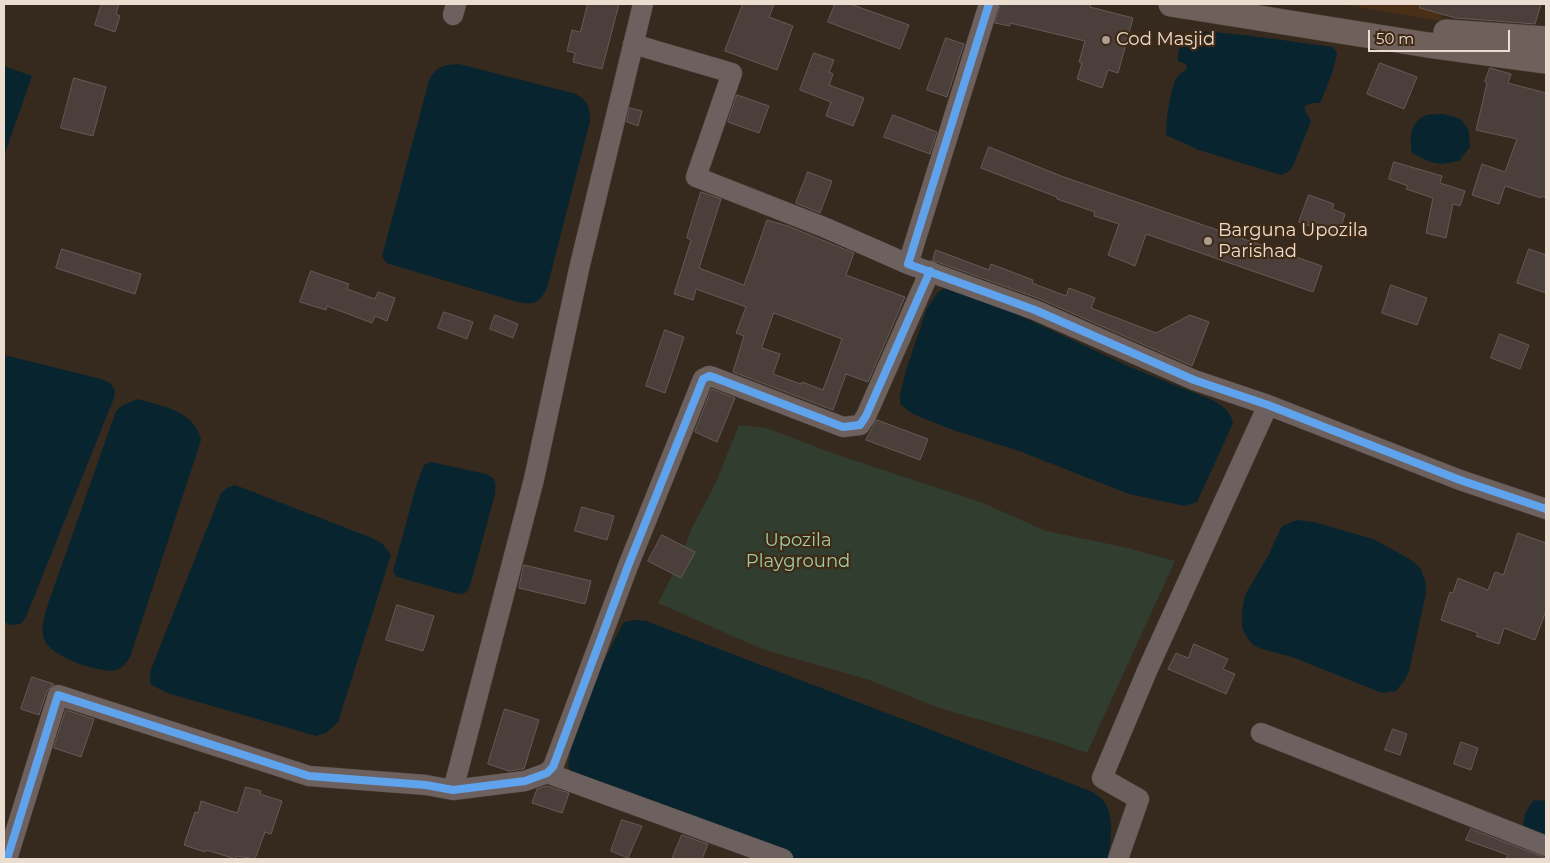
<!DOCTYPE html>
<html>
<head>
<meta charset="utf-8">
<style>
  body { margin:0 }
  #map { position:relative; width:1550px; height:863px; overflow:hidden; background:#362a1f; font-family:Montserrat,sans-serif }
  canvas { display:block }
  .frame { position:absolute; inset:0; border:5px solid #ecddd1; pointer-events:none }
  .scale { position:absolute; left:1368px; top:30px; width:142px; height:22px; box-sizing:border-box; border:2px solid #ecddd1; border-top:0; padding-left:6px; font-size:15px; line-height:18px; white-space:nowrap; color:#ecddd1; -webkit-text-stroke:4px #402a15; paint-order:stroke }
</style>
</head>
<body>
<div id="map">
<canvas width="1550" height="863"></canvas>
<div class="frame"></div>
<div class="scale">50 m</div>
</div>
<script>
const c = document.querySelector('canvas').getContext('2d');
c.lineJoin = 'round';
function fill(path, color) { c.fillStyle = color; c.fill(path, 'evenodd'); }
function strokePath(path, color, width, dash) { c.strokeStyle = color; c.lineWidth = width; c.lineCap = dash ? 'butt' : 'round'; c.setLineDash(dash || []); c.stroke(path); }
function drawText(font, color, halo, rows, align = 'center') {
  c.font = font + ' Montserrat,sans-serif'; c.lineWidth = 4.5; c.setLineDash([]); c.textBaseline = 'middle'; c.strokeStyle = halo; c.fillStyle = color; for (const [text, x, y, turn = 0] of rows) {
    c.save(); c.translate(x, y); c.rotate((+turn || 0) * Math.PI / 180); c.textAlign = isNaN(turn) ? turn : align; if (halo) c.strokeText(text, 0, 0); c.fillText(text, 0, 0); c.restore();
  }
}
fill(new Path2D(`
  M 1340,4 L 1444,4 L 1441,21 Z`), '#4a2f17');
fill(new Path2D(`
  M 739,425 L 766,428 L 835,454 L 983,503 L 1046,531 L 1124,547 L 1175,561 L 1087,753 L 1053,741 L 939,708 L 869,680 L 762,649 L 658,603 L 677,566 L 692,528 L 716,482 Z`), '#303d2f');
fill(new Path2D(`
  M 1199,31 C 1244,34 1288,41 1333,47 L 1337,53 L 1332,74 L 1320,103 L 1312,103 L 1305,106 L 1305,110 L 1311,121 L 1293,166 L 1288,172 L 1281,175 L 1199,150 L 1166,135 C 1166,121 1170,86 1178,76 C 1181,72 1185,72 1187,68 L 1186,64 L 1178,61 C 1177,46 1184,33 1199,31 Z
  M 459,64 L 576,94 C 588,101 590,108 590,121 L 547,288 C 539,304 535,305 517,302 L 386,263 L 382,256 L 429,81 C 436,66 443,65 459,64 Z
  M 4,66 L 32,76 L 4,156 Z
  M 1444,114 L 1461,119 L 1469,131 L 1470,147 L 1459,161 L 1442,164 L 1430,162 L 1412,153 C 1409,138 1410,121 1427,115 C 1432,114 1439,114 1444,114 Z
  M 945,288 L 954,289 L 1008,310 L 1130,367 L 1212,400 C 1223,406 1230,411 1233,423 L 1197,502 L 1185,506 L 1129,494 L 1019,451 L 950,429 L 913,414 L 900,404 L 900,395 L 906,370 L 927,308 L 938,292 Z
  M 4,355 L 101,379 L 110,383 L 115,390 L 114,398 L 26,617 L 21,624 L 11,625 L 4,622 Z
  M 138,399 C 162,406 195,411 201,440 L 130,657 C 126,663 123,668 116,670 C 100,674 49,656 44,639 C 40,628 45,615 48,604 L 116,411 L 123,405 Z
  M 431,462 L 486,474 C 497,479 496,483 495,494 L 472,579 L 468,590 L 465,593 L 459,594 L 397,577 L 393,571 L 417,483 L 424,465 Z
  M 235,485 L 372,538 L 383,544 L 391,555 L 338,722 L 326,733 L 316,736 L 167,693 L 150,684 L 150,672 L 221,493 L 227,488 Z
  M 1297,520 L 1314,522 L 1373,539 L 1395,551 L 1411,560 L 1421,569 L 1426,584 L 1426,593 L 1409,671 L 1405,680 L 1396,691 L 1382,693 L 1292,657 L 1262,649 L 1253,645 L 1246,636 L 1242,628 L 1242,612 L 1245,595 L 1268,556 L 1282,526 Z
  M 634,620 L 646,621 L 1093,792 C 1096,795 1100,797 1103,800 C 1115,815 1111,842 1108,859 L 795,859 L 579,779 L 568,767 L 571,744 L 595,679 L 620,629 L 624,622 Z
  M 1534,800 L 1546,801 L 1546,845 L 1523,835 C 1523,819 1524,812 1534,800 Z`), '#08242f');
const building = new Path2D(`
  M 102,4 L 119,4 L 116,14 L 120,16 L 115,32 L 95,25 Z
  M 588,4 L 619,4 L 602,69 L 573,62 L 575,53 L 567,51 L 572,30 L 580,32 Z
  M 743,4 L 774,4 L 769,17 L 793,26 L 777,70 L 725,51 Z
  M 835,4 L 850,4 L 909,25 L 900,49 L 828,22 Z
  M 1001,4 L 1091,4 L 1090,7 L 1133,18 L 1118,73 L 1108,70 L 1102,88 L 1077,79 L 1082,63 L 1079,62 L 1085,41 L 1010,23 L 1010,26 L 995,23 Z
  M 1421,4 L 1541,4 L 1535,24 L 1456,18 L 1420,8 Z
  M 946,38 L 964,44 L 947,97 L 927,90 Z
  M 814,53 L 834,60 L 829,72 L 833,74 L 829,85 L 864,98 L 853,126 L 826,116 L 831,102 L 800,90 Z
  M 1380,63 L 1417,77 L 1404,109 L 1367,94 Z
  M 1490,68 L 1511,74 L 1508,83 L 1546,93 L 1546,198 L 1542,196 L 1541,198 L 1505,186 L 1499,204 L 1472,195 L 1482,164 L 1505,172 L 1517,139 L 1476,130 L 1487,83 L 1485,82 Z
  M 74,78 L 106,87 L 93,136 L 61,128 Z
  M 737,95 L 769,106 L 759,133 L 728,122 Z
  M 630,108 L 642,111 L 638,126 L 627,122 Z
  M 893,115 L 937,132 L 930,154 L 884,137 Z
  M 989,147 L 1061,176 L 1322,266 L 1313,292 L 1146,234 L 1135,266 L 1108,255 L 1119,224 L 1094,216 L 1095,212 L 1057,199 L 1057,197 L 981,168 Z
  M 1394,162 L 1442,176 L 1440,183 L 1465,191 L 1460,206 L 1453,204 L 1446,238 L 1426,233 L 1433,198 L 1406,189 L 1408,186 L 1389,179 Z
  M 808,172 L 832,181 L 820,213 L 796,203 Z
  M 701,192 L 721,199 L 699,268 L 744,285 L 767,220 L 788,226 L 854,253 L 846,275 L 905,297 L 868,382 L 846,374 L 833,410 L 733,372 L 744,336 L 736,333 L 746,307 L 696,289 L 693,300 L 674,294 L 691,240 L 687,238 ZM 774,313 L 842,339 L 823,390 L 802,382 L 801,384 L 773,374 L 780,354 L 762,348 Z
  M 1309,195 L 1334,204 L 1332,209 L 1345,214 L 1338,236 L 1299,222 Z
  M 62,249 L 141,274 L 135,294 L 56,268 Z
  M 1529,249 L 1546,255 L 1546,293 L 1517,283 Z
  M 936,250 L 989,270 L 991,264 L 1033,280 L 1032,283 L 1066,296 L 1069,288 L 1095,298 L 1091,308 L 1156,333 L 1190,315 L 1209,322 L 1192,366 L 1040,299 L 937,262 L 933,260 Z
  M 311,271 L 349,284 L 347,289 L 375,299 L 378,292 L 395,298 L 387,321 L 375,316 L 372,323 L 327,306 L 326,310 L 300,302 Z
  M 1391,285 L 1427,298 L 1417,325 L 1382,313 Z
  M 444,312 L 473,322 L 467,339 L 438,328 Z
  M 495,315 L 518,324 L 513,338 L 490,329 Z
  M 665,330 L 684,337 L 665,393 L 646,386 Z
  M 1500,334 L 1529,345 L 1520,369 L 1491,358 Z
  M 712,389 L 735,398 L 717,442 L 695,432 Z
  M 877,420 L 928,439 L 920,460 L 866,440 Z
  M 582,507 L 614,516 L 607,540 L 575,531 Z
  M 1518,533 L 1546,543 L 1546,611 L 1535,640 L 1504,628 L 1499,644 L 1476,636 L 1478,633 L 1441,620 L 1450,592 L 1453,593 L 1458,578 L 1488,590 L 1495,572 L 1503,575 Z
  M 662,535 L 695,552 L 681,578 L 648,561 Z
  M 524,565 L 591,581 L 585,604 L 519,588 Z
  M 397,605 L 434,616 L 423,651 L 386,640 Z
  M 1194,644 L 1228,659 L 1223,669 L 1235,674 L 1226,694 L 1168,669 L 1176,653 L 1188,658 Z
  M 32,677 L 54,684 L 47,691 L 39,715 L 21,709 Z
  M 505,709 L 539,720 L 524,769 L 522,769 L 509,771 L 488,764 Z
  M 66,710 L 94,719 L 81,757 L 54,748 Z
  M 1393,729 L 1407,734 L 1400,755 L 1385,750 Z
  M 1461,742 L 1478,748 L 1471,770 L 1454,764 Z
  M 547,786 L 569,793 L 562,813 L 532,803 L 537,789 Z
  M 246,787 L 261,791 L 260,794 L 282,801 L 271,834 L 265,832 L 255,859 L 237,856 L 236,859 L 206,850 L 205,852 L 184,845 L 195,812 L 198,813 L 201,801 L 237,813 Z
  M 622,820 L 642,826 L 628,858 L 611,851 Z
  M 1471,829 L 1546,858 L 1546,859 L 1506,859 L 1508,855 L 1466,840 Z
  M 682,835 L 708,844 L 702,859 L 672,859 Z`);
fill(building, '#4b3f3c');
strokePath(building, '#665a58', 1);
const minor = new Path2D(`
  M 989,4 L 908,264 L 1035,310 L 1194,380 L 1268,405 L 1460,480 L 1546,509
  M 453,15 L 456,4
  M 633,44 L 732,73 L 696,177 L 826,228 L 908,264
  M 1261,733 L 1546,846
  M 547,773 L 783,859
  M 453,790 L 534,479 L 579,269 L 643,4
  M 7,859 L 58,695 L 309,776 L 426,785 L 453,790 L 525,781 L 547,773 L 553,767 L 628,566 L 703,379 L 709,376 L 713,377 L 843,427 L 860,425 L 866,416 L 930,271
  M 1118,859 L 1139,799 L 1102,778 L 1147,671 L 1268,405`);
const major = new Path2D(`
  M 1171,4 L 1428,45 L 1546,61
  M 1446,32 L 1546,39`);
strokePath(minor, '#51473d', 21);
strokePath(major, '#51473d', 26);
strokePath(minor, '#6d6160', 20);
strokePath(major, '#6f605b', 25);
strokePath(new Path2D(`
  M 989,4 L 908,264 L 1035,310 L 1194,380 L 1268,405 L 1460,480 L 1546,509
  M 7,859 L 58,695 L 309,776 L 426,785 L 453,790 L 525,781 L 547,773 L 553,767 L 628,566 L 703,379 L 709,376 L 713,377 L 843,427 L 860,425 L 866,416 L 930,271`), '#60a3ed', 8);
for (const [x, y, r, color] of [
  [1106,40,5,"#ac9e93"],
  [1208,241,5,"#ac9e93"]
]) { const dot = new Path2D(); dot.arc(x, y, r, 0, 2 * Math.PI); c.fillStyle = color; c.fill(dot); strokePath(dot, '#402a15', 2); }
drawText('18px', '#ecddd1', '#402a15', [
  ["Cod Masjid",1116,40],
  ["Barguna Upozila",1218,231],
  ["Parishad",1218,252]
], 'left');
drawText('18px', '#9ecca5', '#402a15', [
  ["Upozila",798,541],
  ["Playground",798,562]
]);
</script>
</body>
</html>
